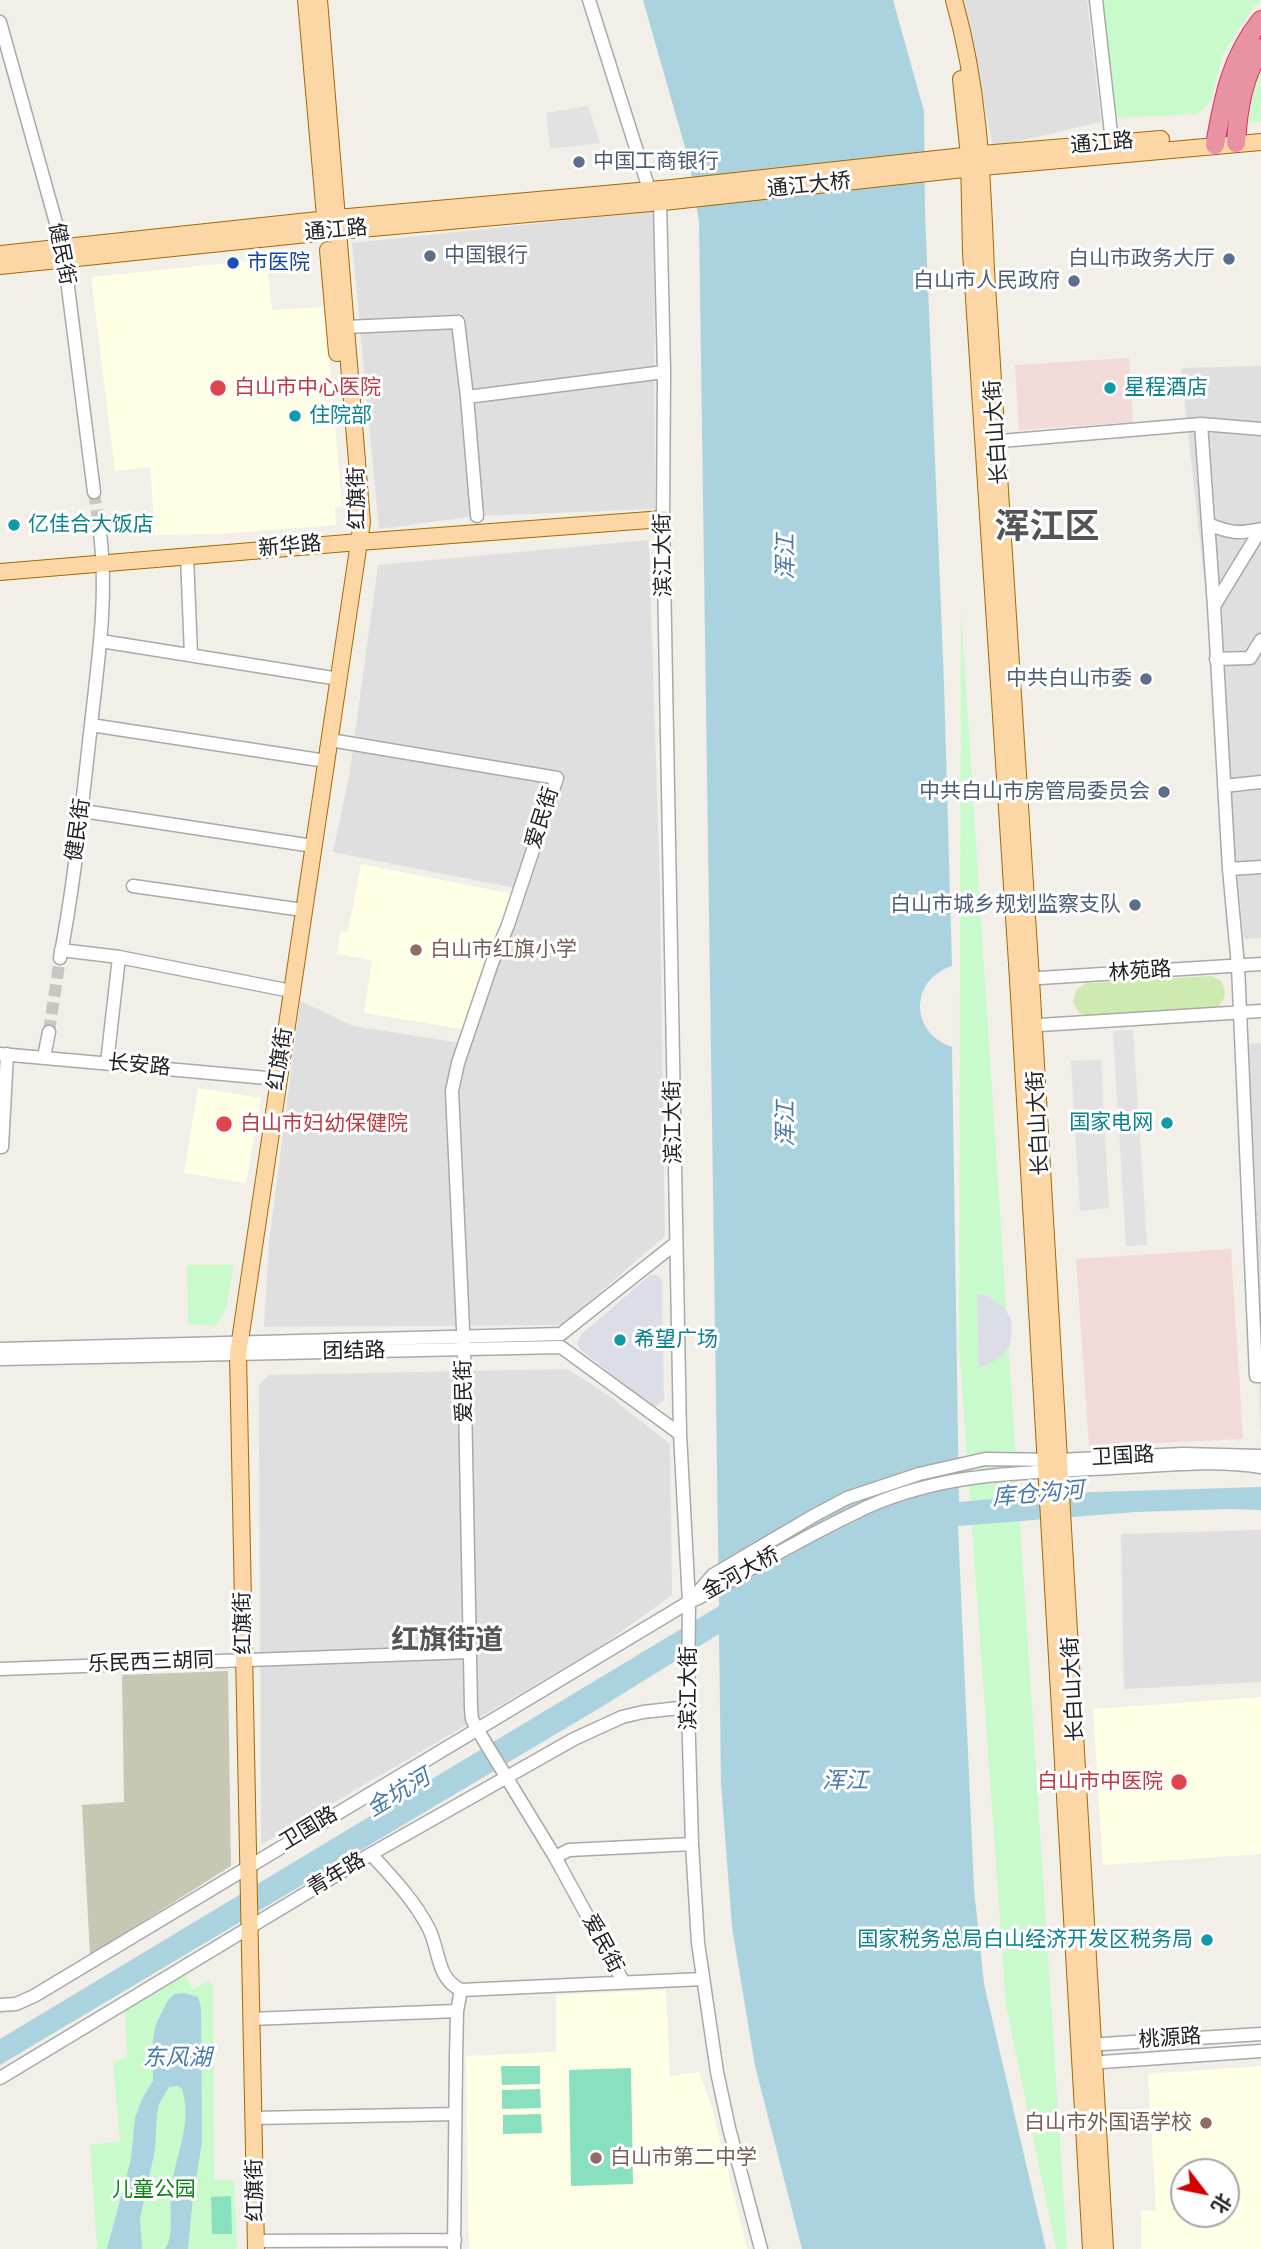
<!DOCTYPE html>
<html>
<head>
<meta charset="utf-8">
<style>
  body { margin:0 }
  #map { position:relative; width:1261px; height:2249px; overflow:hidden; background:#f2efe9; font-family:"Varela Round","Noto Sans SC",sans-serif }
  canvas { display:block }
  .north { position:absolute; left:1170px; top:2158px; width:70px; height:70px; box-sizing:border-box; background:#fff; border:2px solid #a7a7a7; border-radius:50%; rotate:122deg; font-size:19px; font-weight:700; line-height:28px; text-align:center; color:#222 }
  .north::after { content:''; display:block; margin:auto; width:24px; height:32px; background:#d40000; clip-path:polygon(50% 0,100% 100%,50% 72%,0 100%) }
</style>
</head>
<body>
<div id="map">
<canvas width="1261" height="2249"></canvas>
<div class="north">北</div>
</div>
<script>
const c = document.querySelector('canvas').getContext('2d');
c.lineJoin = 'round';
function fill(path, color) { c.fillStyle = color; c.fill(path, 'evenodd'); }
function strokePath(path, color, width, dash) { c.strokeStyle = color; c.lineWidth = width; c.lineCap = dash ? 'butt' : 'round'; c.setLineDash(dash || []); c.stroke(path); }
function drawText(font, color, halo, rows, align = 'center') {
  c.font = font + ' "Varela Round","Noto Sans SC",sans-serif'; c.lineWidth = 6; c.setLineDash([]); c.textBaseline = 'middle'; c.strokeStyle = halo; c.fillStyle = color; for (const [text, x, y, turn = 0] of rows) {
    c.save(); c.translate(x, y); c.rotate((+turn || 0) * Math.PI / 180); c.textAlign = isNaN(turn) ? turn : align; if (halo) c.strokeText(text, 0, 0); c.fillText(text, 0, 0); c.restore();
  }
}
fill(new Path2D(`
  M 963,0 L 1087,0 L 1101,122 L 993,147 Z
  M 654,211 L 655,509 L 477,516 L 379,529 L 352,243 Z
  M 1261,366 L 1261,938 L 1244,939 L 1181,368 Z
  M 649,540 L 660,889 L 665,1236 L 562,1325 L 264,1327 L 269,1242 L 300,1001 L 353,1026 L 461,1043 L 515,888 L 333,852 L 349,777 L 378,565 Z
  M 1261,1043 L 1261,1442 L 1247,1044 Z
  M 568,1369 L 613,1399 L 670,1444 L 672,1595 L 598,1648 L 261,1845 L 259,1385 L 269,1375 Z
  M 1261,1530 L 1261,1682 L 1124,1689 L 1121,1534 Z`), '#e0dfdf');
fill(new Path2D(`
  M 1129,358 L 1133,422 L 1019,430 L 1015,365 Z
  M 1231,1249 L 1243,1439 L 1089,1446 L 1076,1259 Z`), '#f2dad9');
fill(new Path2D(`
  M 267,259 L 272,310 L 325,307 L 342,506 L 335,507 L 336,525 L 218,534 L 155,535 L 150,467 L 115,471 L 91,277 Z
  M 361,864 L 513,894 L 468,1030 L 364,1013 L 372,960 L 337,954 L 340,931 L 348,932 Z
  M 198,1088 L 261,1098 L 246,1183 L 184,1173 Z
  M 1261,1697 L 1261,1854 L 1103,1865 L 1093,1709 Z
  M 666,1990 L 670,2076 L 699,2072 L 712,2108 L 747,2249 L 469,2249 L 466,2056 L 556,2052 L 556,1995 Z
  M 1261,2066 L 1261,2249 L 1141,2249 L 1141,2210 L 1156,2211 L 1148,2074 ZM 1184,2172 L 1226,2172 L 1226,2214 L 1184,2214 Z`), '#ffffe5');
fill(new Path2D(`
  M 228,1671 L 231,1866 L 90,1955 L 82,1805 L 124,1802 L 122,1675 Z`), '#c7c7b4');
fill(new Path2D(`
  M 1211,976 L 1221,981 C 1228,993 1225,1003 1213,1009 L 1088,1016 L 1079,1013 L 1073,1002 L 1077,989 L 1087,983 Z`), '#cdebb0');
fill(new Path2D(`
  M 1103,0 L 1261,0 L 1261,1 L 1253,8 L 1223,54 L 1211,101 L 1197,114 L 1114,118 Z
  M 1261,66 L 1261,122 L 1249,123 L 1250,105 Z
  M 961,611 L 1067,2249 L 1056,2249 L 1006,2005 L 959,1345 Z
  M 187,1265 L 234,1265 L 226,1308 L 216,1326 L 188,1324 Z
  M 185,1973 L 193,1990 L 208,1980 L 213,1986 L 214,2179 L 234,2181 L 237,2249 L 97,2249 L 90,2145 L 120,2141 L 113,2062 L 127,2057 L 125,2011 Z`), '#c8facc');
fill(new Path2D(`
  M 501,2066 L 540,2066 L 540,2084 L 502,2085 Z
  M 631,2068 L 633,2184 L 571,2186 L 569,2070 Z
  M 540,2089 L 541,2108 L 502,2109 L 502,2090 Z
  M 541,2114 L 542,2133 L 503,2134 L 503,2115 Z
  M 231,2196 L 232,2234 L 212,2234 L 211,2197 Z`), '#88e0be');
fill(new Path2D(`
  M 588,106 L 600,143 L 550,149 L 546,113 Z
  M 1133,1030 L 1147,1245 L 1126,1246 L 1113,1031 Z
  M 1101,1060 L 1109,1208 L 1080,1211 L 1071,1061 Z`), '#e2e2e2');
fill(new Path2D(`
  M 654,1274 L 660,1277 L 662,1282 L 664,1400 L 656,1406 L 649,1404 L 581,1350 L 577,1344 L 582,1334 L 649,1276 Z
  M 977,1294 L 986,1295 L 1003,1306 L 1011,1319 L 1012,1331 L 1010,1345 L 1002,1356 L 990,1364 L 979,1367 Z`), '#dddde8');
fill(new Path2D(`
  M 643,0 L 893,0 L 924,111 L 925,212 L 944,683 L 952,966 C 909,980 910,1033 952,1047 L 959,1502 L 1062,1493 L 1261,1487 L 1261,1510 L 1229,1509 L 1136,1512 L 958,1526 L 974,1889 L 984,1984 L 1046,2249 L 802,2249 L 755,2066 L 732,1927 L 721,1784 L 719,1634 L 603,1706 L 0,2065 L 0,2039 L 719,1606 L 699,222 L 690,165 Z
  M 184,1993 L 198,1997 L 201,2007 L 202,2141 L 192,2206 L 188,2249 L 165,2249 C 175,2234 169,2208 171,2190 C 175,2156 193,2124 182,2089 L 178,2086 L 169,2087 L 159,2104 L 157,2114 L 155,2150 L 140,2219 L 142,2249 L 107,2249 L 131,2159 L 135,2118 L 142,2099 L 153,2081 L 153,2039 L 156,2024 L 168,2000 L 175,1994 Z`), '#aad3df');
strokePath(new Path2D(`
  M 94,492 L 100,533
  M 49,1032 L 60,958`), '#c8c6c1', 12, [12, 6]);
const minor = new Path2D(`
  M 589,0 L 649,189 L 660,202 L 664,372 L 663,519 L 680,1434 L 689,1602 L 688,1707 L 692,1844 L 698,1943 L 717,2072 L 729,2128 L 761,2249
  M 1096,0 L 1112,142
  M 0,22 L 63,248 L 94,492
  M 346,327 L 458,322 L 467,397 L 664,372
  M 467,397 L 477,516
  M 1201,424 L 1214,606 L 1229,869 L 1238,966 L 1256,1376 L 1261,1376
  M 989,442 L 1201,424 L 1261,429
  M 1208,524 C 1230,533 1238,534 1261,529
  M 187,556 L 191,655
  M 1214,606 L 1261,529
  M 101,641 L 339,679
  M 1216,659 L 1250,658 L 1261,640
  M 91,725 L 326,761
  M 330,740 L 557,778 L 508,925 L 492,963 L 458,1063 L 452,1091 L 464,1350 L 471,1708 L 472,1719 L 477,1729 L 555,1857 L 623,1981
  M 1224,786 L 1261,782
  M 83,811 L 313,846
  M 1229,869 L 1261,867
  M 133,886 L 303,910
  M 61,950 L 119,957 L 291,991
  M 60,958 C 75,881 82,803 91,725 C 98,660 108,598 100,533
  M 1024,979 L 1261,964
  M 1024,1026 L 1261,1011
  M 0,1054 L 278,1079
  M 44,1057 L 49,1032
  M 107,1063 L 119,957
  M 0,1147 L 2,1147 L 7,1054
  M 0,1349 L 561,1334 L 676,1243
  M 0,1359 L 561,1347 L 680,1434
  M 692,1599 L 713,1575 L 815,1515 L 847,1498 L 919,1474 L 985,1459 L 1059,1460 L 1183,1454 L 1261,1456
  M 0,1669 L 470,1652
  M 371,1854 C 392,1877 415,1901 429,1929 C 440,1951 436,1978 461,1990 L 457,2011 L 456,2058 L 454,2249
  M 555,1857 L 569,1850 L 692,1844
  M 461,1990 L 703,1979
  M 0,2005 L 16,2004 L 34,1996 L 689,1602 C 711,1593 730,1581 750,1569 C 788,1547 827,1526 867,1507 C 948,1471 1027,1473 1112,1468 C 1162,1466 1212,1459 1261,1467
  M 250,2019 L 457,2011
  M 1087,2045 L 1261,2034
  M 1087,2063 L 1261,2051
  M 0,2078 L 371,1854 L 574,1739 L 622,1717 L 643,1712 L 688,1707
  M 255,2118 L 455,2114
  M 256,2241 L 455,2240`);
const major = new Path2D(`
  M 306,0 L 326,228
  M 954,0 C 980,92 982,176 986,270 L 1031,979 L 1105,2249
  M 961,79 L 969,156 L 971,252 L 1018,979 L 1091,2249
  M 328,250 L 337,353
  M 0,254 L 337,218 L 672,188 L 982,154 L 1161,139
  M 0,266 L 327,232 L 673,201 L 982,167 L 1261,142
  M 0,572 L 359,542 L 663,519
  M 256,2249 L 238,1354 L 362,522 L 319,0`);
const highway = new Path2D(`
  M 1236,143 C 1238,109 1243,78 1261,48
  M 1215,145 C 1223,99 1231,57 1261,20`);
strokePath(minor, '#a9a9a9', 15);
strokePath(major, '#a06b00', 18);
strokePath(highway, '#dc2a67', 20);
strokePath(minor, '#fff', 12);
strokePath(major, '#fcd6a4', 16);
strokePath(highway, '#e892a2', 18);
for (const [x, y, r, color] of [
  [579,162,7,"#5c6f8a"],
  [430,256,7,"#5c6f8a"],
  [1229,259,7,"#5c6f8a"],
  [233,263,7,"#1a4fb4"],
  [1074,281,7,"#5c6f8a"],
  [218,388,9,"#e0444e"],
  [1110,388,7,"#0f9aa8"],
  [295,416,7,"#0f9aa8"],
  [14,525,7,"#0f9aa8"],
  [1146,679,7,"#5c6f8a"],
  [1164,792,7,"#5c6f8a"],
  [1135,905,7,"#5c6f8a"],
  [416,950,7,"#8d6e63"],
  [1167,1123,7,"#0f9aa8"],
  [224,1124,9,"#e0444e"],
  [620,1340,7,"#0f9aa8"],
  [1179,1782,9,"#e0444e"],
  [1207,1940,7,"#0f9aa8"],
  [1206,2123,7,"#8d6e63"],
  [596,2158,7,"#8d6e63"]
]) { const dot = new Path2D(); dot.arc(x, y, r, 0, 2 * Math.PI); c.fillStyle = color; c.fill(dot); strokePath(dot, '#fff', 2.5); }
drawText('21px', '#222', '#fff', [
  ["通江路",1102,144,-5],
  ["通江大桥",809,186,-6],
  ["通江路",336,231,-5],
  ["健民街",61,254,79],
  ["长白山大街",997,432,-94],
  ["红旗街",358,498,-91],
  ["新华路",290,547,-5],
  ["滨江大街",664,555,-91],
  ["爱民街",543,818,-72],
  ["健民街",79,830,-82],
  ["林苑路",1140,972,-4],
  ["红旗街",281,1059,-81],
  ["长安路",139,1066,5],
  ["滨江大街",674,1122,-91],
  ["长白山大街",1039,1123,-93],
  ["团结路",354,1352,-1],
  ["爱民街",465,1391,-91],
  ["卫国路",1123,1457,-3],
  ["金河大桥",741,1574,-29],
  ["红旗街",244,1623,-91],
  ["乐民西三胡同",151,1663,-2],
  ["滨江大街",689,1688,-90],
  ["长白山大街",1074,1689,-93],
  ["卫国路",309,1829,-31],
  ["青年路",337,1875,-31],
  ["爱民街",602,1944,62],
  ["桃源路",1170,2039,-4],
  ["红旗街",256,2190,-91]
]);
drawText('21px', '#4e5e75', '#fff', [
  ["中国工商银行",593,162,"left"],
  ["中国银行",444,256,"left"],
  ["白山市政务大厅",1215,259],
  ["白山市人民政府",1060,281],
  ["中共白山市委",1132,679],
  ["中共白山市房管局委员会",1150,792],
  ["白山市城乡规划监察支队",1121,905]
], 'right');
drawText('21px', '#164399', '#fff', [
  ["市医院",247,263]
], 'left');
drawText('21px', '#be3a42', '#fff', [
  ["白山市中心医院",234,388],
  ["白山市妇幼保健院",240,1124],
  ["白山市中医院",1163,1782,"right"]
], 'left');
drawText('21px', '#0d838f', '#fff', [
  ["星程酒店",1124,388],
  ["住院部",309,416],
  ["亿佳合大饭店",28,525],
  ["国家电网",1153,1123,"right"],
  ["希望广场",634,1340],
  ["国家税务总局白山经济开发区税务局",1193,1940,"right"]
], 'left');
drawText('21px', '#785e54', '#fff', [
  ["白山市红旗小学",430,950],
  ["白山市外国语学校",1192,2123,"right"],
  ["白山市第二中学",610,2158]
], 'left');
drawText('21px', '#0c8416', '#fff', [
  ["儿童公园",154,2190]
]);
drawText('italic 23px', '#4a7aab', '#fff', [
  ["浑江",787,557,-90],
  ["浑江",787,1124,-90],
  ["库仓沟河",1038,1495,-5],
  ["浑江",845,1782],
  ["金坑河",399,1794,-31],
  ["东风湖",177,2059]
]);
drawText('bold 28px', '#555', '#fff', [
  ["红旗街道",447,1642]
]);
drawText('bold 35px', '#555', '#fff', [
  ["浑江区",1047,529]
]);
</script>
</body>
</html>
